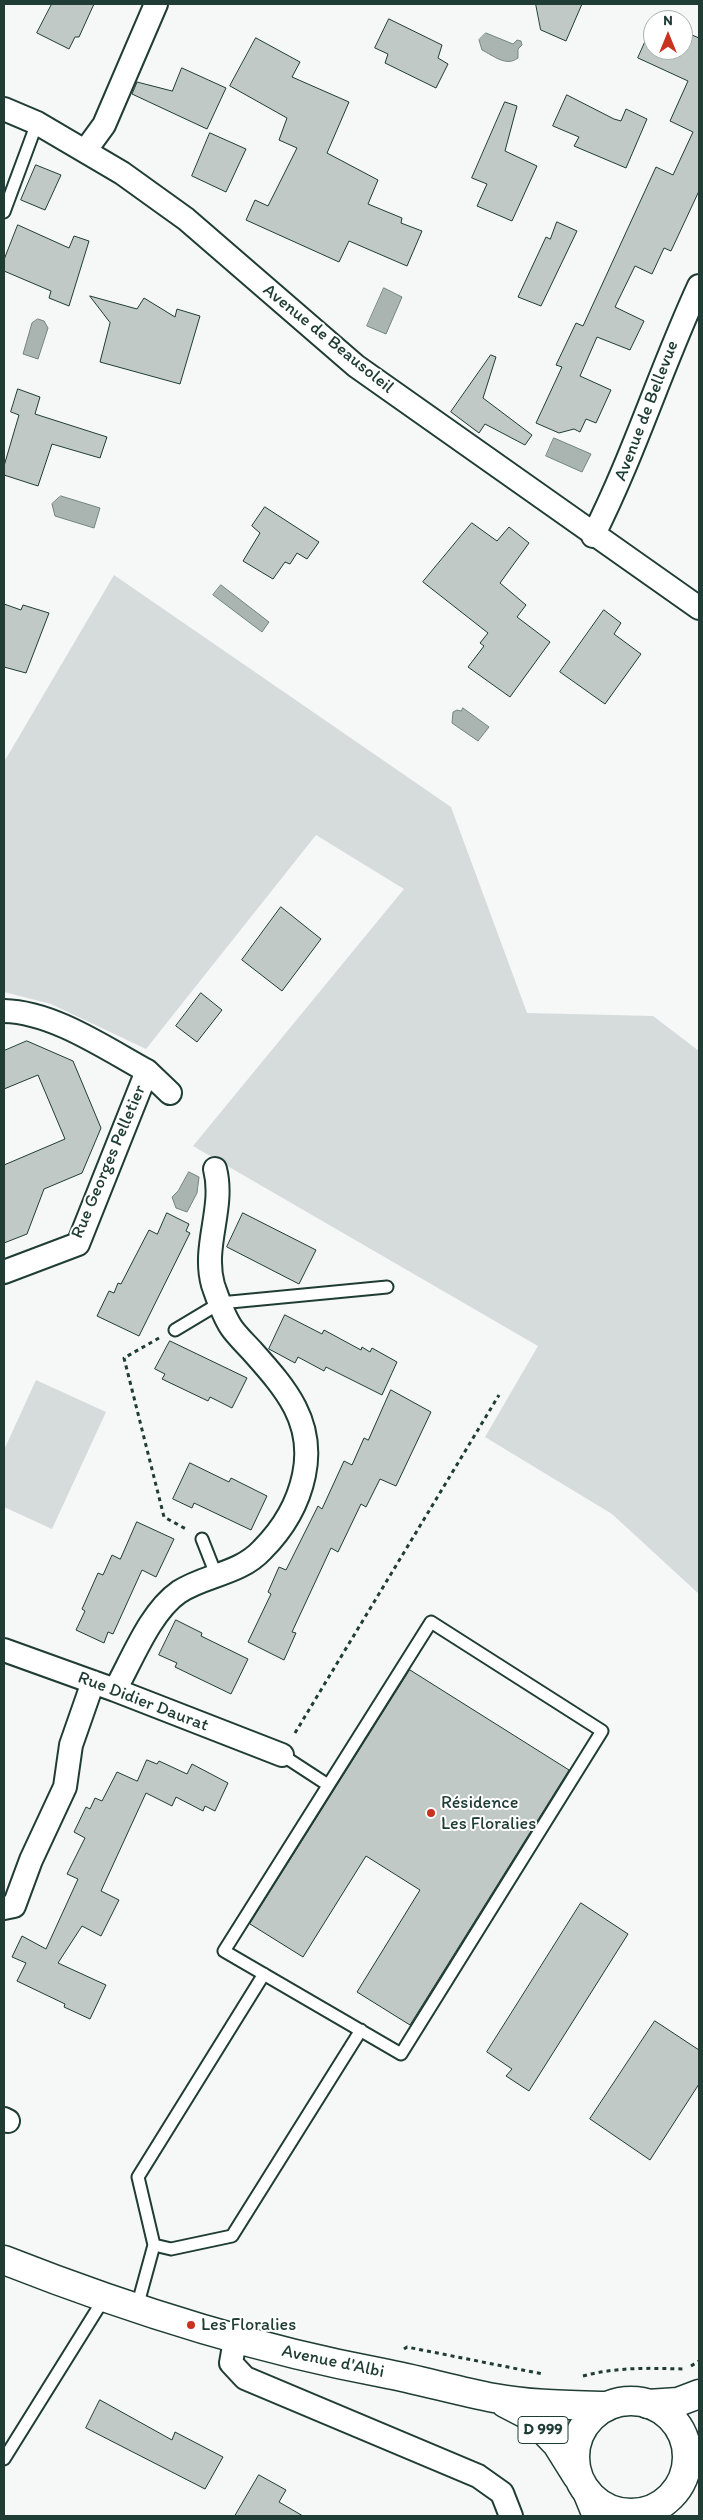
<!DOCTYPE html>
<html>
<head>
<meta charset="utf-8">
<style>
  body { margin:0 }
  #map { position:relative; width:703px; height:2520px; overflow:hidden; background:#f6f7f7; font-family:Itim,sans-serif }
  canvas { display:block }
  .frame { position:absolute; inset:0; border:5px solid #1f3d34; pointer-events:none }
  .north { position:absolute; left:643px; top:10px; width:50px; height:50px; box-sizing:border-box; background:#fff; border:1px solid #a5b1ae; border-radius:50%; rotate:0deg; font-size:14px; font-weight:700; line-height:20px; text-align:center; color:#1f3d34 }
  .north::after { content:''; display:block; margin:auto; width:18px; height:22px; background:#c8321e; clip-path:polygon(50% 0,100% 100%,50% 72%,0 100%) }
</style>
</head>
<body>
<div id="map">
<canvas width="703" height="2520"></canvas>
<div class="frame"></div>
<div class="north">N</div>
</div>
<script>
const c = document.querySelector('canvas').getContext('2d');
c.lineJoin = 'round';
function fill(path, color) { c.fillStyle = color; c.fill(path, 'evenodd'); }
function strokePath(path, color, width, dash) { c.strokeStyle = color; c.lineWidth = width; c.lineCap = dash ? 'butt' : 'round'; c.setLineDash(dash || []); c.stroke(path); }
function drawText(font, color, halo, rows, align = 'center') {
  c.font = font + ' Itim,sans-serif'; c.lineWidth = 4; c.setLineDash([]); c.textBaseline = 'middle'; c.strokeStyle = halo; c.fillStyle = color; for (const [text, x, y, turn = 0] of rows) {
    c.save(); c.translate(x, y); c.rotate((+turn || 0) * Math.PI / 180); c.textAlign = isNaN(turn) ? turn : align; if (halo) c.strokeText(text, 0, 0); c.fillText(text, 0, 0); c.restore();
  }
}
fill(new Path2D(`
  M 114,575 L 451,807 L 527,1013 L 653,1016 L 699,1051 L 699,1594 L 612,1514 L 485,1437 L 538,1346 L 193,1146 L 404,889 L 316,835 L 146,1049 L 51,1004 L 4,992 L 4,762 Z
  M 36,1380 L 106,1412 L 52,1529 L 4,1507 L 4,1450 Z`), '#d6dcdb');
const water = new Path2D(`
  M 486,33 L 513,44 L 517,40 L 521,41 L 522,45 L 518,49 L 518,58 C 506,67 494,56 482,50 L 479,40 Z
  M 384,288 L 402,297 L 386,334 L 367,326 Z
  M 38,319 L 44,321 L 48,328 L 38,359 L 23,354 L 32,323 Z
  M 554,438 L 591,454 L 582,472 L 546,456 Z
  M 61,496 L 100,508 L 94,528 L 55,516 L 52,504 Z
  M 221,585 L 269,622 L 262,632 L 213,595 Z
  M 463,708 L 489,727 L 478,741 L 452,723 L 453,712 L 457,710 L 461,711 Z
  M 189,1172 L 199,1177 L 197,1193 L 187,1212 L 176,1208 L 172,1197 L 178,1191 Z`);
fill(water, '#aab5b1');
strokePath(water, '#72857f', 1);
const building = new Path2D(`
  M 52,4 L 94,4 L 79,37 L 75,37 L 69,49 L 37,33 Z
  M 536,4 L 582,4 L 566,41 L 541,30 Z
  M 389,19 L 442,45 L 438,58 L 448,64 L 436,88 L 385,63 L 388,54 L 375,48 Z
  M 653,24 L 653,50 L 683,50 L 683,31 L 699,38 L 699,191 L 671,251 L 664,248 L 652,274 L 635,266 L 615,307 L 644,321 L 630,350 L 597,337 L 580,376 L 611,390 L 596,423 L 586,419 L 580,432 L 574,429 L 559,433 L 536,423 L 562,367 L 556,365 L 576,323 L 583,326 L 656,167 L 673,175 L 693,132 L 670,121 L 688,81 L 638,58 Z
  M 256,38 L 300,62 L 292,77 L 349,102 L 327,153 L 378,180 L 368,204 L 402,218 L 401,223 L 422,231 L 407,266 L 349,241 L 339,262 L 246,220 L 255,200 L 268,206 L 297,148 L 279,140 L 287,118 L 230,86 Z
  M 182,68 L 226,88 L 207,129 L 132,94 L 137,82 L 172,91 Z
  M 567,95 L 614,119 L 621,121 L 626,109 L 647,119 L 626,168 L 574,146 L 579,137 L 553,126 Z
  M 505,102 L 517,106 L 505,151 L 537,166 L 512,221 L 477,206 L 487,184 L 472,178 Z
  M 210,133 L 246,149 L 226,192 L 192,176 Z
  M 36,165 L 61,175 L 45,210 L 21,200 Z
  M 557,222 L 577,231 L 541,306 L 518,297 L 546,237 L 550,239 Z
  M 18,225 L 69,248 L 74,236 L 89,241 L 69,306 L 49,298 L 51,291 L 4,271 L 4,260 Z
  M 90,296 L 137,309 L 144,298 L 175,317 L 177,309 L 200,316 L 180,384 L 100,362 L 110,323 Z
  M 491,355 L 496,357 L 483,398 L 532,435 L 525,445 L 485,424 L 479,433 L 451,412 Z
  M 18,389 L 40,397 L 35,414 L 107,437 L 100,458 L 52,444 L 38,486 L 4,475 L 4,466 L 19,415 L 11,412 Z
  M 265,507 L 319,542 L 307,559 L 297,553 L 290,564 L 285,562 L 273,579 L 243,561 L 260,533 L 252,526 Z
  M 472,523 L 497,541 L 509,527 L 529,543 L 500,583 L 526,605 L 517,617 L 550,642 L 510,697 L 468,667 L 484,646 L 480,643 L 488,633 L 423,582 Z
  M 4,604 L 21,610 L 23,605 L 49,613 L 26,673 L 4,667 Z
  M 604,610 L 621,623 L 614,634 L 641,654 L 605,704 L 560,672 Z
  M 281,907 L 321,939 L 282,991 L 242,960 Z
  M 201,993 L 222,1010 L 197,1042 L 176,1026 Z
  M 27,1041 L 73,1061 L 101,1128 L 82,1173 L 44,1189 L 27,1234 L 4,1243 L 4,1165 L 65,1139 L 38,1075 L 4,1089 L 4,1051 Z
  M 167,1213 L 189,1224 L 186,1231 L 190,1233 L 139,1336 L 97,1316 L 109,1291 L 114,1293 L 118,1283 L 121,1284 L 149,1230 L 157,1234 Z
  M 243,1213 L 316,1250 L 299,1284 L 227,1247 Z
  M 285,1315 L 322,1334 L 324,1330 L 361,1350 L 362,1347 L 370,1352 L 372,1348 L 397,1362 L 382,1395 L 326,1367 L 324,1371 L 298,1357 L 295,1363 L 269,1349 Z
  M 170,1341 L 247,1378 L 232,1408 L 210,1397 L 208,1401 L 162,1379 L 165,1374 L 155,1369 Z
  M 391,1390 L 431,1412 L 396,1486 L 380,1479 L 366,1507 L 361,1504 L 338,1552 L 331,1548 L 292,1632 L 296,1633 L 284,1660 L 248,1642 L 271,1594 L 268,1592 L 279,1567 L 286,1570 L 318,1506 L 322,1509 L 344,1461 L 352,1465 L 364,1438 L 368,1440 Z
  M 190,1463 L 229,1482 L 231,1478 L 267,1496 L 251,1530 L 194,1503 L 192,1508 L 173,1499 Z
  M 137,1522 L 174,1539 L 156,1577 L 142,1570 L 113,1634 L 108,1632 L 104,1643 L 76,1630 L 85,1611 L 82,1609 L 98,1573 L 103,1575 L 112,1555 L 120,1559 Z
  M 176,1620 L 202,1633 L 201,1636 L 248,1659 L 231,1694 L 175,1667 L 177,1663 L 159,1655 Z
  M 410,1670 L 569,1770 L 410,2025 L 357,1992 L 420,1890 L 366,1856 L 303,1957 L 250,1924 Z
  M 147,1760 L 157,1764 L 159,1761 L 187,1774 L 192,1764 L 228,1783 L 215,1811 L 205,1806 L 203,1811 L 176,1797 L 172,1806 L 146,1793 L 101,1891 L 119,1900 L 101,1936 L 82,1926 L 58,1963 L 106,1985 L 90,2019 L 64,2007 L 65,2004 L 17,1981 L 26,1963 L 12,1957 L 22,1936 L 46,1949 L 78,1879 L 67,1874 L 85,1838 L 74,1832 L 86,1807 L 90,1809 L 95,1798 L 102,1801 L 117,1772 L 137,1781 Z
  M 581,1903 L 628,1934 L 529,2091 L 506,2076 L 512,2069 L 487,2052 Z
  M 655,2021 L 699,2050 L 699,2084 L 650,2160 L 590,2119 Z
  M 100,2400 L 172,2440 L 175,2432 L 223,2457 L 205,2489 L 86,2428 Z
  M 259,2475 L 286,2490 L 279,2502 L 303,2516 L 235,2516 Z`);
fill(building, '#c0c9c6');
strokePath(building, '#1f3d34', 1);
const lane = new Path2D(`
  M 4,212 L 37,123
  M 175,1330 L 220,1303 L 387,1287
  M 202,1539 L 217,1577
  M 431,1622 L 602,1731 L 401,2054 L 224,1951 Z
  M 282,1755 L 328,1785
  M 154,2245 L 171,2249 L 232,2236 L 361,2030
  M 137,2307 L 154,2245 L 138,2177 L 264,1974
  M 4,2459 L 105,2297`);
const street = new Path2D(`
  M 4,109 L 37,123 L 122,173 L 186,219 L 356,366 L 699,608
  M 85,151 L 104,125 L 156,4
  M 593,536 C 634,455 661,368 699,286
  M 4,1011 C 53,1012 105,1048 147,1071 L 78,1244 L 4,1272
  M 147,1071 L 170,1093
  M 4,1650 L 115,1690 L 282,1755
  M 115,1690 C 132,1660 150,1612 179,1592 C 205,1575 240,1574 262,1550 C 283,1529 298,1504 304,1475 C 315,1422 286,1389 253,1352 C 246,1344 237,1336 231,1327 C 223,1315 218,1299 213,1285 C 202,1246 225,1208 215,1169
  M 4,1908 L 14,1906 L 31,1860 L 65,1787 L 71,1745 L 93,1682
  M 4,2119 L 8,2121
  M 235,2340 L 231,2363 L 245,2378 L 478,2476 L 502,2493 L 511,2516`);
const primary = new Path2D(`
  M 4,2260 C 126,2308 254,2349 383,2373 C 420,2380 457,2391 494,2398 C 531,2405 569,2405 607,2406
  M575 2457a56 56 0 1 1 112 0a56 56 0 1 1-112 0Z
  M 505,2403 L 530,2416 L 557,2444 L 577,2476`);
const highway = new Path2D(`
  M 648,2404 L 678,2402 L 699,2394
  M 588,2494 L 597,2516`);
strokePath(lane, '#1f3d34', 15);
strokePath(street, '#1f3d34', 26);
strokePath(primary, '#1f3d34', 31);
strokePath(highway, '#1f3d34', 31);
strokePath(new Path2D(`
  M 159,1338 L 124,1358 L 164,1517 L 186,1529
  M 295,1733 L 499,1395
  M 404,2349 L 407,2347 L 543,2374
  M 691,2366 L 699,2361
  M 583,2376 C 616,2367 649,2368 683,2369`), '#1f3d34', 3, [4, 4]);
strokePath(lane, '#fff', 11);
strokePath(street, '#fff', 22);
strokePath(primary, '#fff', 28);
strokePath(highway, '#fff', 28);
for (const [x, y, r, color] of [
  [431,1813,5,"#c8321e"],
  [191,2325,5,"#c8321e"]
]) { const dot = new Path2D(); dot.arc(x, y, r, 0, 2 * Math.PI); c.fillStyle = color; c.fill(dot); strokePath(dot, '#fff', 2); }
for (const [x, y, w] of [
  [543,2430,50]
]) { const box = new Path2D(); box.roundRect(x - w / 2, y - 13.5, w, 27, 4); c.fillStyle = '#fff'; c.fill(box); strokePath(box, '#1f3d34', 1); }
drawText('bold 16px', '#1f3d34', null, [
  ["D 999",543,2430]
]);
drawText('18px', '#1f3d34', '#fff', [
  ["Avenue de Beausoleil",328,339,39],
  ["Avenue de Bellevue",647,411,-69],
  ["Rue Georges Pelletier",109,1162,-67],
  ["Rue Didier Daurat",143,1702,21],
  ["Avenue d'Albi",333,2362,12]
]);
drawText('18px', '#1f3d34', '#fff', [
  ["Résidence",441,1803],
  ["Les Floralies",441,1824],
  ["Les Floralies",201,2325]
], 'left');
</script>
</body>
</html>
